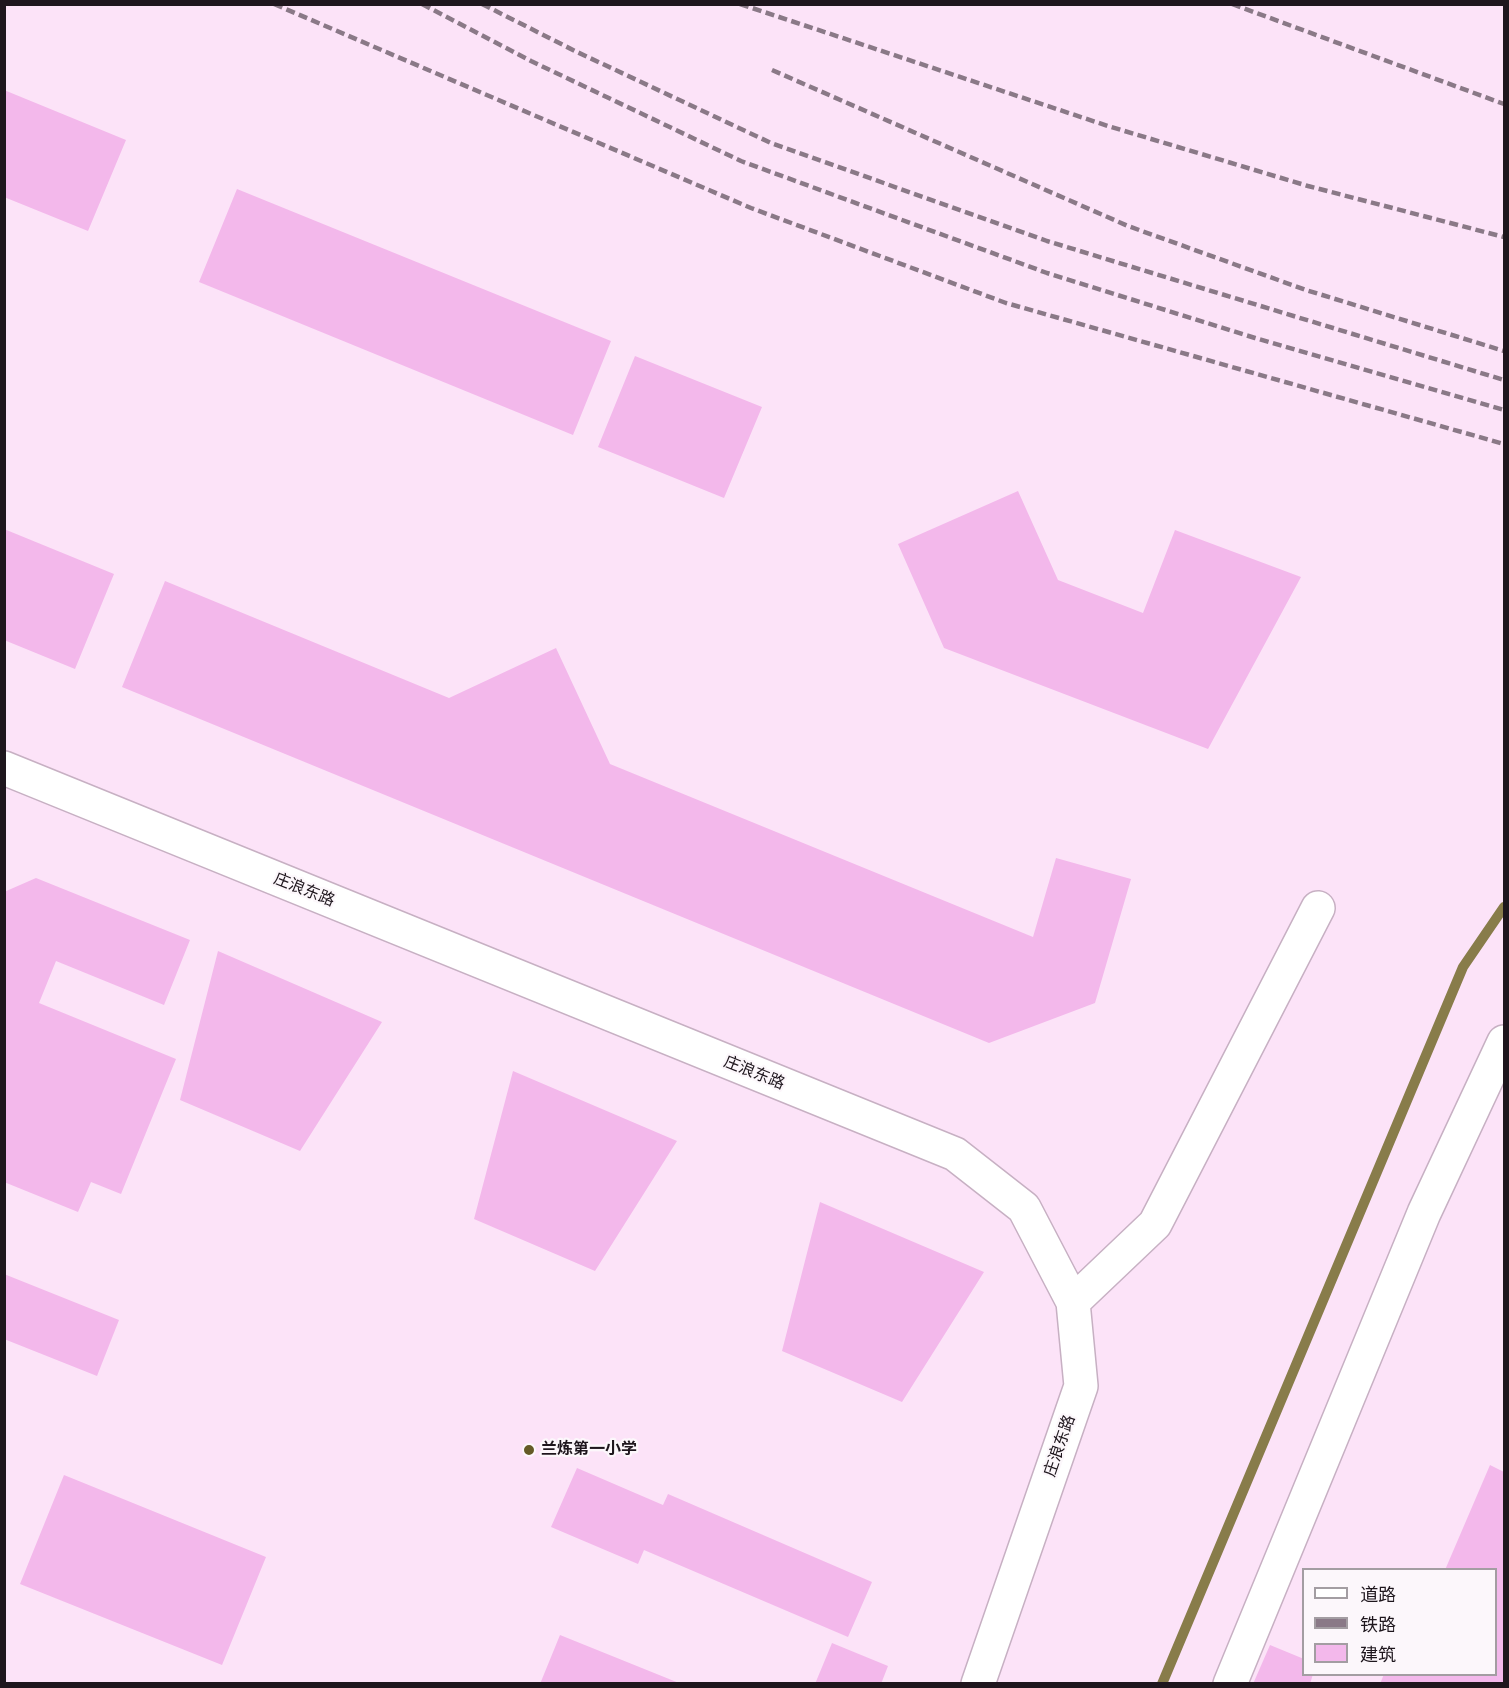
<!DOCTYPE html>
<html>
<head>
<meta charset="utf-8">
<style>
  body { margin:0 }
  #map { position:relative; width:1509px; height:1688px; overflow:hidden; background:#fce3f8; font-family:"Fira Sans","Noto Sans SC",sans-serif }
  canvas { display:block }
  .frame { position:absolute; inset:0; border:6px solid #1e161d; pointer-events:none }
  .legend { position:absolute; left:1302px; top:1568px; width:195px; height:108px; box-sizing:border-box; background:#fcf7fb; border:2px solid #a39da2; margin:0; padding:8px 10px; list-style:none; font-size:18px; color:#1e161d }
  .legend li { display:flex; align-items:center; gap:12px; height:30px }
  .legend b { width:30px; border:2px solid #a39da2 }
</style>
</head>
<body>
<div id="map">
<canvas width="1509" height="1688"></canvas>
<div class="frame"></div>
<ul class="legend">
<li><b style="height:8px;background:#fff"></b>道路</li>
<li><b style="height:8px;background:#8a7987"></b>铁路</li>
<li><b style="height:16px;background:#f3b8eb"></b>建筑</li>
</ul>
</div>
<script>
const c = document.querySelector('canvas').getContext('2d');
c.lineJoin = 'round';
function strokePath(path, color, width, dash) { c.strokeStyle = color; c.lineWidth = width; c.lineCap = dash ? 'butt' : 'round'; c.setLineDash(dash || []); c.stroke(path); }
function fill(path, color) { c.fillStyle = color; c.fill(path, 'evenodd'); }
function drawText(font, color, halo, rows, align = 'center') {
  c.font = font + ' "Fira Sans","Noto Sans SC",sans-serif'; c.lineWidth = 4.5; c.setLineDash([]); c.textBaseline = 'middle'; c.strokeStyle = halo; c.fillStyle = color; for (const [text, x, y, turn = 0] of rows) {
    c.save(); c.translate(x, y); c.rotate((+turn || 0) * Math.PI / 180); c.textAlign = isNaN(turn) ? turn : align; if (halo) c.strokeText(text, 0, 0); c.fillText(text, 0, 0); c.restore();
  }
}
strokePath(new Path2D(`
  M 1162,1684 L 1463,967 L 1504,907`), '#887c4a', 10);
fill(new Path2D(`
  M 4,90 L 126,140 L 88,231 L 4,197 Z
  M 237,189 L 611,341 L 573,435 L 199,282 Z
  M 635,356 L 762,407 L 724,498 L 598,447 Z
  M 1018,491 L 1058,580 L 1143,613 L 1175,530 L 1301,577 L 1208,749 L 944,648 L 898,544 Z
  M 4,529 L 114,574 L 75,669 L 4,640 Z
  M 165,581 L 449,698 L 556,648 L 610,764 L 1033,937 L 1056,858 L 1131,879 L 1095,1003 L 989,1043 L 122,687 Z
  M 36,878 L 190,940 L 164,1005 L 56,961 L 39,1003 L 176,1059 L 121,1194 L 91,1182 L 78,1212 L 4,1182 L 4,892 Z
  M 218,951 L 382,1022 L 300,1151 L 180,1100 Z
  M 513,1071 L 677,1141 L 595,1271 L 474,1219 Z
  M 820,1202 L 984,1272 L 902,1402 L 782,1351 Z
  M 4,1274 L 119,1320 L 97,1376 L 4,1339 Z
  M 1490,1465 L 1504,1472 L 1504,1684 L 1380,1684 L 1384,1674 L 1496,1674 L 1496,1570 L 1445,1570 Z
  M 577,1468 L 663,1505 L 668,1494 L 872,1582 L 848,1637 L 644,1550 L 638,1564 L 551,1527 Z
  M 64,1475 L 266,1557 L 222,1665 L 20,1584 Z
  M 560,1635 L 679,1683 L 679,1684 L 540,1684 Z
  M 832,1643 L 888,1666 L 881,1684 L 815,1684 Z
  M 1270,1645 L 1304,1659 L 1304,1674 L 1313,1674 L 1310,1684 L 1253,1684 Z`), '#f3b8eb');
const minor = new Path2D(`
  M 4,768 L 955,1154 L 1024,1208 L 1073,1302 L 1081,1386 L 978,1684
  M 1073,1302 L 1155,1224 L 1318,908
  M 1230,1684 L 1424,1213 L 1504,1042`);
strokePath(minor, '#c7b0c3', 36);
strokePath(minor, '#fff', 33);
strokePath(new Path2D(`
  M 274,4 L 751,208 L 1006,303 L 1504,444
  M 422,4 L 531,61 L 741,161 L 1047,273 L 1255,338 L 1504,410
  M 482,4 L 575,51 L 771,143 L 1047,241 L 1504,380
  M 740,4 L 1108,126 L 1308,186 L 1504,237
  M 1232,4 L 1504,104
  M 772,70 L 1128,226 L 1306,290 L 1504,351`), '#8a7987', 4.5, [9, 4.5]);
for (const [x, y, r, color] of [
  [529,1450,6,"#645a26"]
]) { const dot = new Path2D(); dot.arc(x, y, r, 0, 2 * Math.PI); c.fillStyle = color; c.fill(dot); strokePath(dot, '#fcf7fb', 2); }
drawText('16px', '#1e161d', '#fcf7fb', [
  ["庄浪东路",304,890,22],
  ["庄浪东路",754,1073,22],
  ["庄浪东路",1060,1446,-71]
]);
drawText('bold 16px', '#1e161d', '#fcf7fb', [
  ["兰炼第一小学",541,1450]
], 'left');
</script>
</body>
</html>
